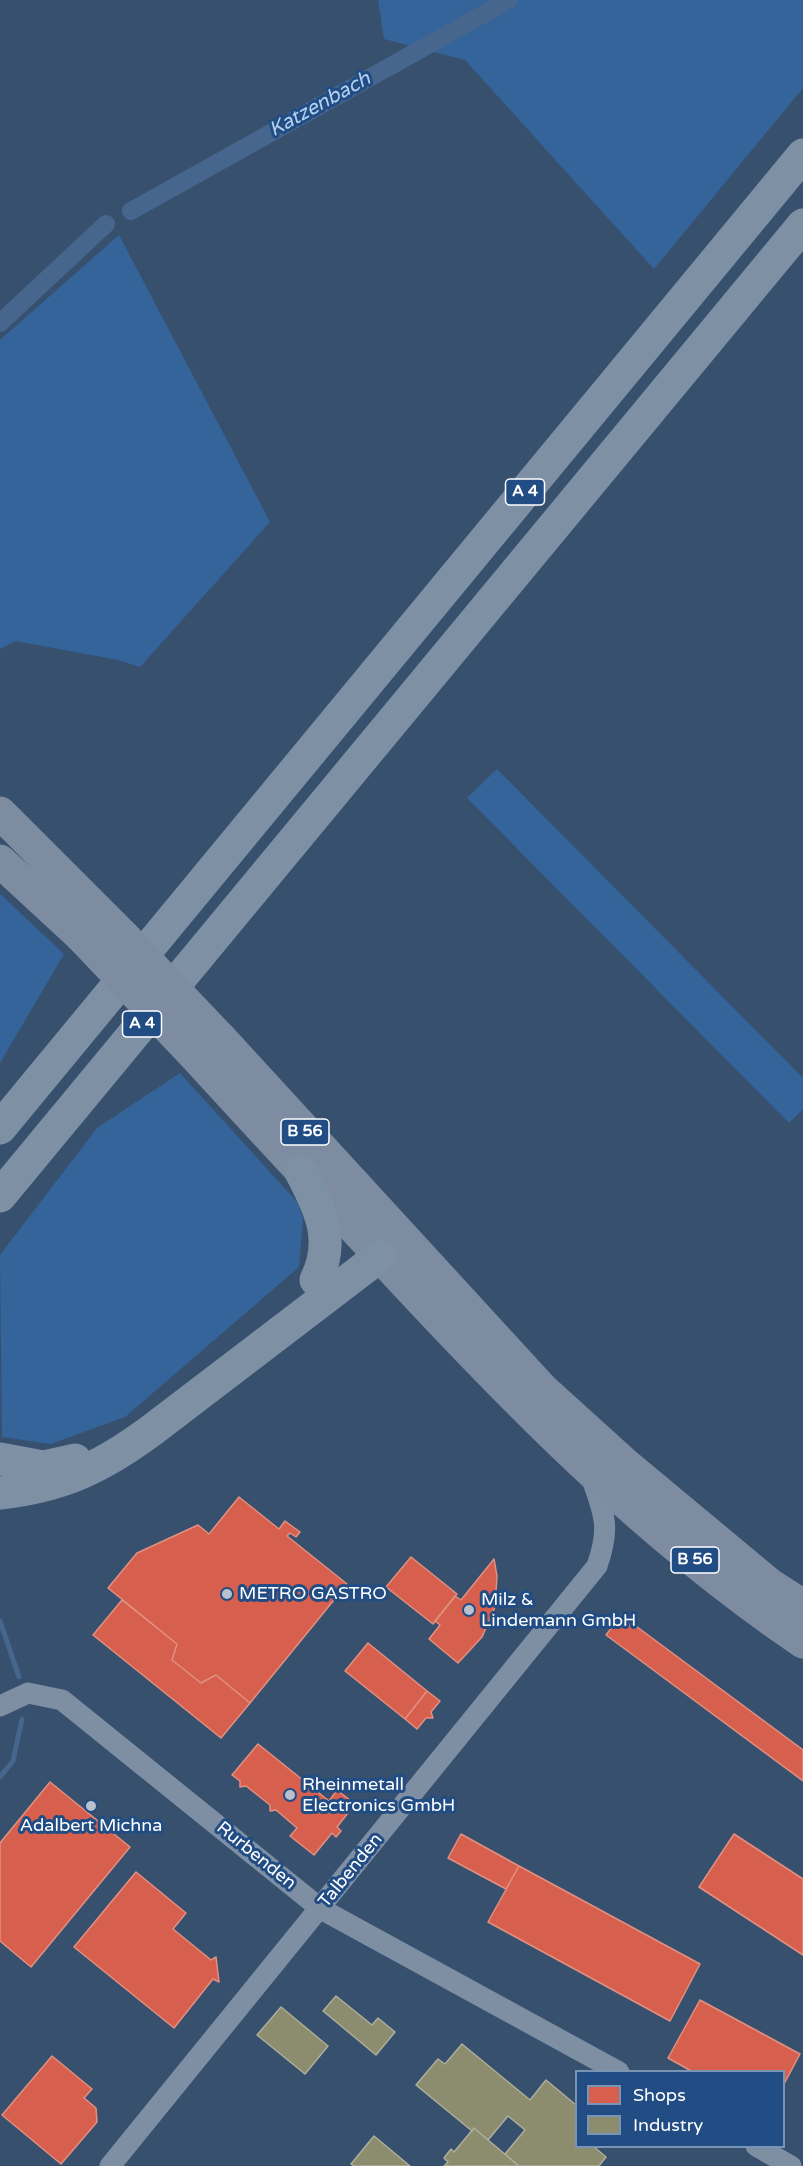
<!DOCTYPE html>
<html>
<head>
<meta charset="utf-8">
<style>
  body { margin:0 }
  #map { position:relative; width:803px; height:2166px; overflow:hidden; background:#37506e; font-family:"Varela Round",sans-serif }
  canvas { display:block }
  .legend { position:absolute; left:575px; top:2070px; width:210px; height:78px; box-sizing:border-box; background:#214d84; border:2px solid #7a94b5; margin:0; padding:8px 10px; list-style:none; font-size:18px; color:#fff }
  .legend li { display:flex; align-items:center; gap:12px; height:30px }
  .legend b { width:30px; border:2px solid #7a94b5 }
</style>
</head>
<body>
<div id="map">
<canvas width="803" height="2166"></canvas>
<ul class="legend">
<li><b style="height:16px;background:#d6604d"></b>Shops</li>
<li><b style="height:16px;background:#8c8c6e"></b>Industry</li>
</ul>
</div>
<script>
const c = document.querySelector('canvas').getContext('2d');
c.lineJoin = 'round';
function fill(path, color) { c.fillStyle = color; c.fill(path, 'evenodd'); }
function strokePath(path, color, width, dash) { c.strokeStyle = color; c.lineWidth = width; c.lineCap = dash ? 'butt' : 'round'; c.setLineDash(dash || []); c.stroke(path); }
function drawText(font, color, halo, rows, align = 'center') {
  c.font = font + ' "Varela Round",sans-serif'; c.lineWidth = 6; c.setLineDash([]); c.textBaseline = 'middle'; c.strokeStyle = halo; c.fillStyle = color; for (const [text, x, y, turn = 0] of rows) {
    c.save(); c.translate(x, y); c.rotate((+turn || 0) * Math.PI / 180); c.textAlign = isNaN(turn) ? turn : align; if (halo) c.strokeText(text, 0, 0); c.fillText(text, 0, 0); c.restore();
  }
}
fill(new Path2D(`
  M 378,0 L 803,0 L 803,88 L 654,269 L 465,60 L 384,39 Z
  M 119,235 L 270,522 L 140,667 L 118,660 L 16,641 L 0,649 L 0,340 Z
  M 497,769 L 803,1078 L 803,1109 L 789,1123 L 467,798 Z
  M 0,894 L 64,954 L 0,1063 Z
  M 180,1073 L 298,1203 L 303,1219 L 299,1267 L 125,1417 L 51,1444 L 2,1437 L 0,1255 L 97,1128 Z`), '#35649a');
const shops = new Path2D(`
  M 239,1497 L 279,1529 L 285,1521 L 300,1532 L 296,1537 L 290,1533 L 287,1536 L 347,1584 L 250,1703 L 216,1675 L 201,1683 L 172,1660 L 177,1644 L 108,1588 L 137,1553 L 198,1525 L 209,1534 Z
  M 411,1557 L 457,1594 L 433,1624 L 386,1587 Z
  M 494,1559 L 497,1576 L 495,1607 L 482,1637 L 458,1663 L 429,1639 L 440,1625 L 435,1621 L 455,1596 L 461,1600 Z
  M 122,1600 L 177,1644 L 172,1660 L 201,1683 L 216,1675 L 250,1703 L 221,1738 L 93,1635 Z
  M 621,1615 L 803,1750 L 803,1781 L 606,1635 Z
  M 368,1643 L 427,1691 L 405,1719 L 345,1671 Z
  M 427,1691 L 440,1701 L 431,1712 L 433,1718 L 426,1718 L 417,1729 L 405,1719 Z
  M 258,1744 L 329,1801 L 337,1790 L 355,1804 L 337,1827 L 341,1831 L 336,1837 L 332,1833 L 314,1855 L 290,1836 L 297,1828 L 276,1810 L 270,1811 L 270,1805 L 246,1786 L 240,1787 L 240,1781 L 232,1775 Z
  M 50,1782 L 130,1847 L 31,1967 L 0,1941 L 0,1843 Z
  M 461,1834 L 519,1866 L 506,1889 L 448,1858 Z
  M 734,1834 L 803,1879 L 803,1955 L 699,1887 Z
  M 519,1866 L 700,1964 L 670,2021 L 488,1922 Z
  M 136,1872 L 186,1913 L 173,1929 L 211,1960 L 216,1957 L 219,1982 L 213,1979 L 174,2028 L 74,1947 Z
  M 700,2000 L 800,2054 L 784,2084 L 784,2072 L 693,2072 L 668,2058 Z
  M 52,2056 L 92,2089 L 84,2098 L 96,2108 L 97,2122 L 61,2164 L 2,2115 Z`);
fill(shops, '#d6604d');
strokePath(shops, '#e29082', 1.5);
const industry = new Path2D(`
  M 336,1996 L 372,2025 L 378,2018 L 395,2032 L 376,2055 L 323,2011 Z
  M 281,2007 L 328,2046 L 305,2074 L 257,2035 Z
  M 462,2044 L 530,2100 L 546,2080 L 576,2105 L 576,2146 L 593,2146 L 606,2157 L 599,2166 L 519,2166 L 505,2154 L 525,2130 L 508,2116 L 488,2140 L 474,2128 L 472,2131 L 416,2085 L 438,2059 L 445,2064 Z
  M 474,2128 L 488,2140 L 519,2166 L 444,2166 L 448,2162 L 444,2158 L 451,2149 L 454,2152 Z
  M 374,2136 L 410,2166 L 354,2166 L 351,2164 Z`);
fill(industry, '#8c8c6e');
strokePath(industry, '#aeae9a', 1.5);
strokePath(new Path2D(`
  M 0,1621 L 19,1677
  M 0,1777 L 13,1761 L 22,1719`), '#46668d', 5);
strokePath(new Path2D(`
  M 131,211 L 509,0
  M 0,323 L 106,224`), '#46668d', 18);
strokePath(new Path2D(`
  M 0,1706 L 28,1693 L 62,1700 L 321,1909 L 619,2072
  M 756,2146 L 791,2166
  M 110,2166 L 597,1566 C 611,1526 604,1514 591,1476`), '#7e8fa4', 21);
strokePath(new Path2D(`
  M 0,813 L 125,938
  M 0,861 L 80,935
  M 220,1038 L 542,1389 L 626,1465 L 769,1584 L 803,1606
  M 198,1059 C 259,1126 321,1192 382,1258 C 514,1401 642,1532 803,1642`), '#7d8ca1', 33);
strokePath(new Path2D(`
  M 0,1128 L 803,155
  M 301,1172 C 320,1208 336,1240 316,1280
  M 0,1196 L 803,225
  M 0,1459 L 43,1467 L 75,1460
  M 0,1493 C 63,1486 102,1467 152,1430 L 380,1256`), '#7e90a3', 33);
strokePath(new Path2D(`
  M 80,935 L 198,1059
  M 125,938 L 220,1038`), '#7d8ca1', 33);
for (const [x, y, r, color] of [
  [227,1594,6,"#b9c2cc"],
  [469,1610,6,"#b9c2cc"],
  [290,1795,6,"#b9c2cc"],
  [91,1806,6,"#b9c2cc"]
]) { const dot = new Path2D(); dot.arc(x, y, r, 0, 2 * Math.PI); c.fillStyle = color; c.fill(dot); strokePath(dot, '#214d84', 2); }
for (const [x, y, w] of [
  [525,492,39],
  [142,1024,39],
  [305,1132,48],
  [695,1560,48]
]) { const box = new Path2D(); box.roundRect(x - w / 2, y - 13, w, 26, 4.5); c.fillStyle = '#214d84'; c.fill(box); strokePath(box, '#fff', 1.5); }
drawText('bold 16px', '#fff', null, [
  ["A 4",525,492],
  ["A 4",142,1024],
  ["B 56",305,1132],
  ["B 56",695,1560]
]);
drawText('18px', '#fff', '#214d84', [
  ["METRO GASTRO",239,1594],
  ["Milz &",481,1600],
  ["Lindemann GmbH",481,1621],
  ["Rheinmetall",302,1785],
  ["Electronics GmbH",302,1806],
  ["Adalbert Michna",91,1826,"center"]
], 'left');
drawText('18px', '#fff', '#214d84', [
  ["Rurbenden",256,1856,39],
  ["Talbenden",351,1871,-51]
]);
drawText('italic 20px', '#b5d1f0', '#214d84', [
  ["Katzenbach",320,105,-29]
]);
</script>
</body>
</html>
